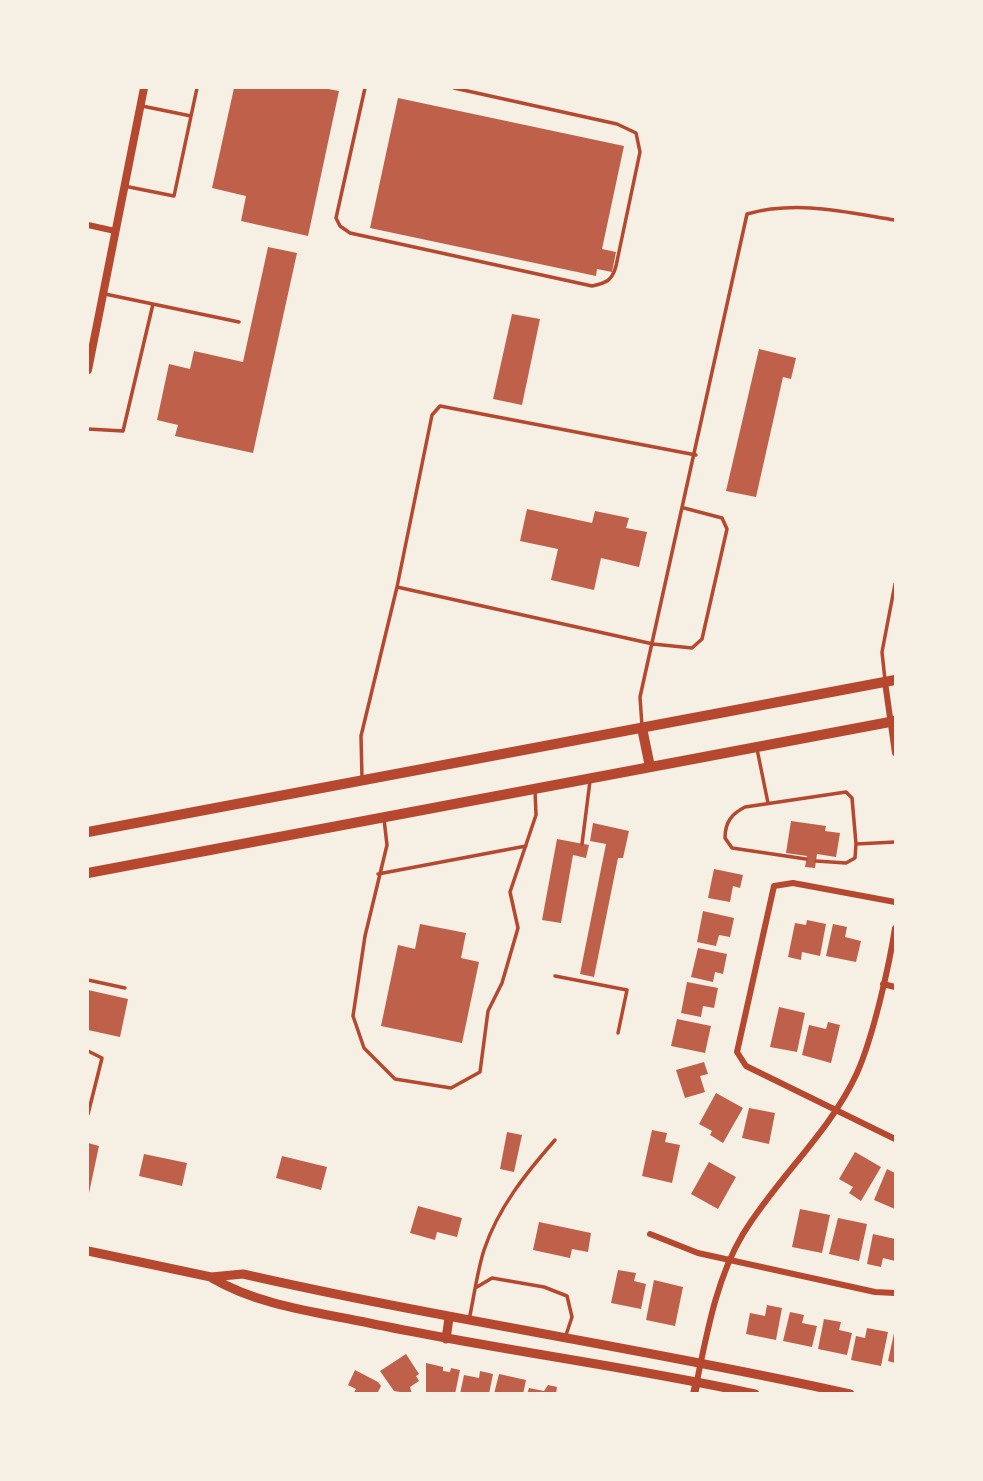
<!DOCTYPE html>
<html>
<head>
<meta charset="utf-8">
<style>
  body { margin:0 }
  #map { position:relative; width:983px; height:1481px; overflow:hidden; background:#f6efe4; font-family:"Titillium Web",sans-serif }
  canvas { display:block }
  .frame { position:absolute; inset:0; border:89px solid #f6efe4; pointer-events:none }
</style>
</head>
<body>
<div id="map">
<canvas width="983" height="1481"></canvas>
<div class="frame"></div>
</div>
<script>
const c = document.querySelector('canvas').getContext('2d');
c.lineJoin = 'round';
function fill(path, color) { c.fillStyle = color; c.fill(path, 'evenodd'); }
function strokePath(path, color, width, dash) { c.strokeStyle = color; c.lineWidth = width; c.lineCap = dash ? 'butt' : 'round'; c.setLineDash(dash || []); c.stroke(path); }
fill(new Path2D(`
  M 234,88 L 323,88 L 339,91 L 308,236 L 241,221 L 246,196 L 212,188 Z
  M 398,98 L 624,146 L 602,249 L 616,252 L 612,272 L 597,269 L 596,276 L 370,228 Z
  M 268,247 L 297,253 L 253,453 L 175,436 L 178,425 L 157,420 L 169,364 L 190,369 L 194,351 L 243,362 Z
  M 512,314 L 540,319 L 522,405 L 493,399 Z
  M 759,349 L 796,358 L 791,379 L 783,377 L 756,497 L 726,491 Z
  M 527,509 L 592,523 L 595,511 L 629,518 L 626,528 L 647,532 L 639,567 L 601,558 L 594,590 L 551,580 L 558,549 L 520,541 Z
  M 791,821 L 826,826 L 825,831 L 840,833 L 836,857 L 817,854 L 815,868 L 805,867 L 807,856 L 786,853 Z
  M 593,823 L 629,831 L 623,858 L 618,858 L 594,977 L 580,974 L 606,844 L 590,841 Z
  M 557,839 L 589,845 L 586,858 L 573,855 L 561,923 L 542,920 Z
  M 714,869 L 743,875 L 740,888 L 733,886 L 730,902 L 708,898 Z
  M 703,911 L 734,918 L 730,937 L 719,935 L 716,946 L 697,942 Z
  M 807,920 L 826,924 L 820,956 L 802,952 L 801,960 L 788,957 L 795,923 L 806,925 Z
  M 420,924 L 466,933 L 461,958 L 479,962 L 462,1043 L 381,1026 L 398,945 L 415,949 Z
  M 833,924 L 847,927 L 845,937 L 861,941 L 856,962 L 826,956 Z
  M 698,948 L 727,954 L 723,974 L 715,972 L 713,982 L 691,977 Z
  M 687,982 L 718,988 L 714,1008 L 703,1006 L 701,1017 L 681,1013 Z
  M 88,990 L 128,999 L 120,1037 L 88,1030 Z
  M 779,1007 L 805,1013 L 797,1052 L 770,1047 Z
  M 677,1019 L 711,1026 L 705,1053 L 671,1046 Z
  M 828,1022 L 840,1025 L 831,1063 L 802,1055 L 809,1025 L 826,1029 Z
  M 704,1062 L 708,1074 L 700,1076 L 705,1092 L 685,1098 L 676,1070 Z
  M 716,1093 L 743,1108 L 723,1143 L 710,1135 L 712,1131 L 699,1124 Z
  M 749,1108 L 775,1113 L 769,1144 L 742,1138 Z
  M 652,1130 L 667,1133 L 665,1142 L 680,1145 L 672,1183 L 642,1176 Z
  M 507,1132 L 522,1135 L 514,1172 L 500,1169 Z
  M 88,1143 L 99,1146 L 89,1193 L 88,1193 Z
  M 855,1152 L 881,1167 L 861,1201 L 849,1193 L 853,1187 L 839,1179 Z
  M 144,1154 L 187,1163 L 182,1186 L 139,1176 Z
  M 282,1156 L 327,1167 L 321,1190 L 276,1178 Z
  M 709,1162 L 736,1177 L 718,1209 L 691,1194 Z
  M 887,1169 L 895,1173 L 895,1209 L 874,1200 Z
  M 418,1206 L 462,1218 L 457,1237 L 437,1232 L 435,1240 L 410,1233 Z
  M 800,1209 L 830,1215 L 822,1253 L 792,1247 Z
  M 838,1218 L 867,1224 L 859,1261 L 829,1254 Z
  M 539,1222 L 591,1233 L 588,1252 L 572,1249 L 570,1258 L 533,1250 Z
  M 873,1234 L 895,1239 L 895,1261 L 883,1258 L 881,1267 L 867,1264 Z
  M 618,1270 L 636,1273 L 634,1281 L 646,1284 L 641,1309 L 611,1303 Z
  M 654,1280 L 683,1287 L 675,1326 L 646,1320 Z
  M 767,1305 L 782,1308 L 776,1340 L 746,1334 L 750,1313 L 765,1316 Z
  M 790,1312 L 804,1315 L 802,1323 L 817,1326 L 812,1347 L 783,1341 Z
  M 824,1319 L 841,1322 L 839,1330 L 852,1333 L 847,1355 L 818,1349 Z
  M 867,1328 L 888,1332 L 881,1366 L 851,1360 L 856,1336 L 865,1338 Z
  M 894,1333 L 895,1333 L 895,1363 L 888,1361 Z
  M 406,1354 L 419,1374 L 416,1376 L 419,1381 L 410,1387 L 412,1394 L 394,1391 L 380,1371 Z
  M 426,1363 L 443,1367 L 443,1371 L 450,1372 L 451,1368 L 460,1370 L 455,1394 L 426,1394 Z
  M 355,1370 L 378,1382 L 381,1386 L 377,1394 L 353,1394 L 356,1389 L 348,1385 Z
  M 480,1371 L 493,1374 L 489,1394 L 460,1394 L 464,1375 L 479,1378 Z
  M 499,1374 L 526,1380 L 523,1394 L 494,1394 Z
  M 548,1385 L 557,1387 L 556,1394 L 527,1394 L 529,1388 L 544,1391 Z`), '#bf614a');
strokePath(new Path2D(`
  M 365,88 L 336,218 L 340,226 L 350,233 L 592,286 C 606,283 612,281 616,266 L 640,152 L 636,133 L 617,124 L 454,88
  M 142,106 L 191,116
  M 124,186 L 174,196 L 197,88
  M 105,294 L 239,322
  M 88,429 L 123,431 L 153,304
  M 397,587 L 432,415 L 440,406 L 696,455
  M 885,680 L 882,652 L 895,584
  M 642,726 L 640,697 L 747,214 C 797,200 845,212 895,220
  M 757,749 L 768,803
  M 362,778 L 361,736 L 397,587 L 653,644 L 692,648 L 702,639 L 727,529 L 722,518 L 684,508
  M 384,819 L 387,845 L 365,936 L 353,1016 L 364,1048 L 395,1079 L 451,1088 L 480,1072 L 488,1011 L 502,983 L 518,928 L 510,892 L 536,815 L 535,790
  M 582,844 L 590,781
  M 806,859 L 732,848 L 725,838 C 725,823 731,814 745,807 L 846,792 L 852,798 L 856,844
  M 816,861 L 846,863 L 855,858 L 856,844 L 895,842
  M 378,874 L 526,846
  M 555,976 L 627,990 L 618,1033
  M 88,980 L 125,988
  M 88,1051 L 102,1058 L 88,1114
  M 477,1287 L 492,1278 L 544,1287 L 567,1296 L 572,1317 L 565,1338
  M 469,1320 C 474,1297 477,1272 484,1250 C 498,1208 526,1173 555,1140`), '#b5482f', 3.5);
strokePath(new Path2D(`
  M 88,225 L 115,231
  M 885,682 L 895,753
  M 895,902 L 793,883 L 774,886 L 737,1052 L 746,1066 L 895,1139
  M 883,984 L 895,987
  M 650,1234 L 698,1253 L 875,1292 L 895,1293
  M 697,1381 C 707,1332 717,1277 743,1234 C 777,1178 830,1132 857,1073 C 873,1037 889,967 895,928`), '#b5482f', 6);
strokePath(new Path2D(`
  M 88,370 L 144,88
  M 694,1394 L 697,1381`), '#b5482f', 8);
strokePath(new Path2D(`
  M 88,1251 L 211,1277 L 243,1274 C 445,1320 649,1349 850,1394
  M 212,1278 C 260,1306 316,1312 369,1323 C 497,1350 627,1366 755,1394
  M 446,1339 L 449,1318`), '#b5482f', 9);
strokePath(new Path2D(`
  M 642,728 L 650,767
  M 88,832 L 895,680
  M 88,873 L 895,721`), '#b5482f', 10);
</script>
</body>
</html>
